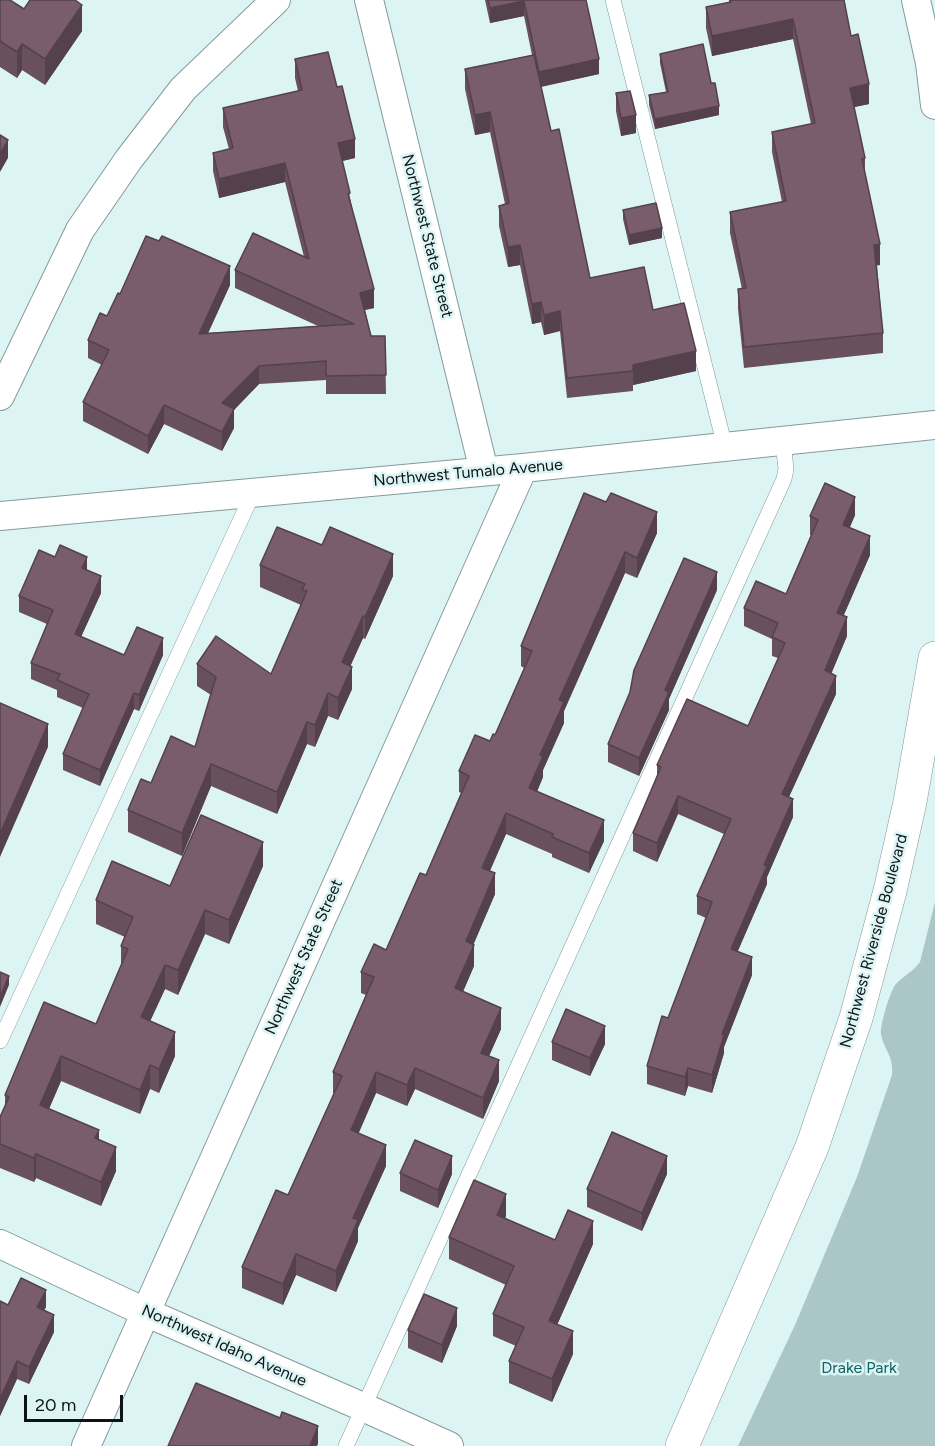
<!DOCTYPE html>
<html>
<head>
<meta charset="utf-8">
<style>
  body { margin:0 }
  #map { position:relative; width:935px; height:1446px; overflow:hidden; background:#ddf4f5; font-family:Figtree,sans-serif }
  canvas { display:block }
  .scale { position:absolute; left:24px; top:1395px; width:99px; height:27px; box-sizing:border-box; border:3px solid #0c1415; border-top:0; padding-left:8px; font-size:18px; line-height:21px; white-space:nowrap; color:#0c1415; -webkit-text-stroke:4px #ddf4f5; paint-order:stroke }
</style>
</head>
<body>
<div id="map">
<canvas width="935" height="1446"></canvas>
<div class="scale">20 m</div>
</div>
<script>
const c = document.querySelector('canvas').getContext('2d');
c.lineJoin = 'round';
function fill(path, color) { c.fillStyle = color; c.fill(path, 'evenodd'); }
function strokePath(path, color, width, dash) { c.strokeStyle = color; c.lineWidth = width; c.lineCap = dash ? 'butt' : 'round'; c.setLineDash(dash || []); c.stroke(path); }
function drawText(font, color, halo, rows, align = 'center') {
  c.font = font + ' Figtree,sans-serif'; c.lineWidth = 5; c.setLineDash([]); c.textBaseline = 'middle'; c.strokeStyle = halo; c.fillStyle = color; for (const [text, x, y, turn = 0] of rows) {
    c.save(); c.translate(x, y); c.rotate((+turn || 0) * Math.PI / 180); c.textAlign = isNaN(turn) ? turn : align; if (halo) c.strokeText(text, 0, 0); c.fillText(text, 0, 0); c.restore();
  }
}
fill(new Path2D(`
  M 935,902 L 935,1446 L 738,1446 L 795,1325 L 857,1177 L 892,1075 C 894,1055 884,1051 881,1034 C 880,1025 890,991 896,984 C 903,976 913,972 920,962 Z`), '#aac6c7');
const service = new Path2D(`
  M 613,0 L 725,447
  M 0,1041 L 253,493
  M 346,1446 L 784,479 L 786,469 L 783,442`);
const minor = new Path2D(`
  M 369,0 L 484,471
  M 916,0 L 930,63 L 935,105
  M 0,396 L 80,230 L 129,159 L 183,89 L 276,0
  M 0,516 L 523,468 L 935,425
  M 0,1244 L 145,1312 L 363,1407 L 449,1446
  M 86,1446 L 523,468`);
const tertiary = new Path2D(`
  M 682,1446 L 812,1147 L 856,1018 L 890,891 L 910,802 L 935,658`);
strokePath(service, '#859a9b', 16);
strokePath(minor, '#859a9b', 30);
strokePath(tertiary, '#859a9b', 34);
strokePath(service, '#fff', 15);
strokePath(minor, '#fff', 28);
strokePath(tertiary, '#fff', 33);
fill(new Path2D(`
  M 0,0 L 82,31 L 45,85 L 22,70 L 17,78 L 0,67 Z
  M 485,0 L 586,0 L 599,74 L 541,87 L 551,131 L 590,278 L 653,310 L 696,371 L 633,385 L 633,391 L 567,398 L 560,331 L 544,335 L 541,322 L 532,324 L 520,265 L 508,267 L 499,226 L 499,206 L 505,204 L 490,132 L 475,135 L 465,89 L 465,69 L 532,55 L 524,16 L 490,23 Z
  M 729,0 L 844,0 L 851,36 L 869,104 L 854,107 L 865,158 L 865,175 L 880,265 L 877,265 L 883,333 L 883,353 L 744,368 L 738,309 L 738,289 L 742,289 L 730,233 L 730,212 L 782,202 L 772,152 L 772,132 L 811,124 L 793,39 L 712,56 L 706,28 L 706,7 L 729,3 Z
  M 660,54 L 711,83 L 719,115 L 655,129 L 649,105 L 649,95 L 666,92 L 660,63 Z
  M 295,59 L 337,87 L 355,158 L 342,161 L 374,308 L 365,310 L 371,336 L 385,336 L 386,394 L 326,394 L 326,380 L 259,384 L 234,410 L 234,428 L 222,451 L 164,424 L 148,454 L 83,421 L 83,402 L 102,365 L 88,358 L 88,340 L 107,316 L 120,294 L 230,285 L 208,333 L 318,326 L 235,288 L 235,270 L 304,257 L 285,182 L 219,198 L 213,171 L 213,153 L 229,149 L 223,127 L 223,108 L 298,91 L 295,78 Z
  M 616,93 L 636,133 L 621,136 L 616,111 Z
  M 623,210 L 662,238 L 629,245 L 623,219 Z
  M 584,493 L 657,533 L 637,578 L 625,573 L 564,711 L 564,723 L 543,770 L 543,777 L 537,792 L 604,841 L 589,873 L 552,857 L 552,854 L 506,834 L 490,871 L 495,894 L 473,945 L 474,966 L 463,992 L 501,1029 L 489,1056 L 499,1081 L 483,1119 L 415,1089 L 407,1106 L 376,1093 L 358,1134 L 386,1166 L 358,1228 L 358,1241 L 336,1292 L 296,1275 L 283,1305 L 242,1288 L 242,1267 L 288,1195 L 334,1093 L 333,1093 L 333,1072 L 366,995 L 361,993 L 361,972 L 386,950 L 426,875 L 461,793 L 459,792 L 459,771 L 495,735 L 524,668 L 521,666 L 521,646 Z
  M 855,515 L 850,527 L 870,555 L 843,616 L 847,636 L 831,673 L 836,694 L 789,797 L 793,817 L 767,877 L 767,884 L 737,952 L 752,975 L 724,1047 L 724,1053 L 712,1093 L 688,1086 L 685,1096 L 647,1084 L 647,1066 L 668,1018 L 706,918 L 697,914 L 697,896 L 724,834 L 678,814 L 657,862 L 633,851 L 633,833 L 657,776 L 657,765 L 748,726 L 778,658 L 772,656 L 772,639 L 744,626 L 744,608 L 786,594 L 811,535 L 810,535 L 810,516 Z
  M 260,565 L 393,576 L 365,639 L 363,638 L 350,666 L 352,689 L 338,720 L 328,716 L 315,747 L 307,744 L 277,814 L 211,786 L 182,856 L 128,832 L 128,810 L 151,783 L 195,747 L 211,695 L 197,686 L 197,664 L 271,674 L 301,605 L 260,587 Z
  M 87,570 L 101,593 L 81,637 L 124,655 L 163,655 L 139,711 L 134,709 L 100,786 L 63,770 L 63,754 L 83,708 L 57,697 L 57,690 L 31,679 L 31,663 L 47,624 L 19,612 L 19,596 Z
  M 717,590 L 669,699 L 669,710 L 639,776 L 608,762 L 608,744 Z
  M 263,866 L 229,944 L 205,934 L 178,995 L 165,989 L 150,1021 L 175,1056 L 159,1093 L 150,1089 L 140,1114 L 61,1081 L 49,1109 L 99,1139 L 116,1171 L 101,1206 L 36,1178 L 34,1182 L 0,1168 L 0,1117 L 5,1106 L 5,1095 L 96,1024 L 121,966 L 121,946 L 125,937 L 96,924 L 96,900 L 170,886 Z
  M 552,1042 L 605,1044 L 590,1076 L 552,1060 Z
  M 400,1173 L 452,1174 L 438,1208 L 400,1191 Z
  M 667,1174 L 642,1231 L 587,1207 L 587,1189 Z
  M 506,1216 L 505,1218 L 555,1240 L 593,1244 L 557,1325 L 573,1354 L 552,1402 L 509,1383 L 509,1361 L 516,1346 L 493,1336 L 493,1314 L 506,1285 L 449,1259 L 449,1237 Z
  M 0,1301 L 8,1305 L 46,1307 L 44,1310 L 54,1332 L 29,1384 L 17,1379 L 0,1416 Z
  M 457,1326 L 442,1363 L 408,1348 L 408,1330 Z`), '#68505d');
fill(new Path2D(`
  M 524,1 L 524,16 L 490,23 L 490,8 Z
  M 82,5 L 82,31 L 45,85 L 45,59 Z
  M 793,19 L 793,39 L 712,56 L 712,36 Z
  M 22,44 L 22,70 L 17,78 L 17,52 Z
  M 599,59 L 599,74 L 539,87 L 539,72 Z
  M 869,84 L 869,104 L 850,108 L 850,88 Z
  M 719,106 L 719,115 L 655,129 L 655,119 Z
  M 490,112 L 490,132 L 475,135 L 475,115 Z
  M 636,115 L 636,133 L 621,136 L 621,118 Z
  M 355,139 L 355,158 L 338,162 L 338,143 Z
  M 8,140 L 8,158 L 0,172 L 0,154 Z
  M 285,163 L 285,182 L 219,198 L 219,179 Z
  M 662,228 L 662,238 L 629,245 L 629,235 Z
  M 880,244 L 880,265 L 874,266 L 874,245 Z
  M 520,245 L 520,265 L 508,267 L 508,247 Z
  M 230,266 L 230,285 L 199,353 L 199,334 Z
  M 374,289 L 374,308 L 360,311 L 360,293 Z
  M 541,302 L 541,322 L 532,324 L 532,304 Z
  M 560,311 L 560,331 L 544,335 L 544,315 Z
  M 696,351 L 696,371 L 633,385 L 633,365 Z
  M 259,366 L 259,384 L 234,410 L 234,428 L 222,451 L 222,403 Z
  M 164,405 L 164,424 L 148,454 L 148,436 Z
  M 855,497 L 855,515 L 843,543 L 843,525 Z
  M 657,512 L 657,533 L 637,578 L 637,558 Z
  M 870,536 L 870,555 L 837,631 L 837,613 Z
  M 625,552 L 625,573 L 564,711 L 564,723 L 543,770 L 543,777 L 529,809 L 529,788 L 559,700 Z
  M 393,554 L 393,576 L 365,639 L 365,617 Z
  M 87,557 L 87,573 L 82,568 Z
  M 717,572 L 717,590 L 669,699 L 669,710 L 639,776 L 639,758 L 665,690 Z
  M 101,576 L 101,593 L 75,650 L 75,634 Z
  M 363,616 L 363,638 L 342,685 L 342,662 Z
  M 847,617 L 847,636 L 825,689 L 825,670 Z
  M 163,638 L 163,655 L 139,711 L 139,695 Z
  M 352,667 L 352,689 L 338,720 L 338,698 Z
  M 836,676 L 836,694 L 782,812 L 782,794 Z
  M 134,693 L 134,709 L 100,786 L 100,770 Z
  M 328,693 L 328,716 L 315,747 L 315,725 Z
  M 307,722 L 307,744 L 277,814 L 277,792 Z
  M 48,724 L 48,747 L 0,857 L 0,834 Z
  M 211,764 L 211,786 L 182,856 L 182,833 Z
  M 678,796 L 678,814 L 657,862 L 657,843 Z
  M 793,799 L 793,817 L 767,877 L 767,884 L 731,967 L 731,949 L 764,865 Z
  M 506,813 L 506,834 L 482,888 L 482,868 Z
  M 604,820 L 604,841 L 589,873 L 589,853 Z
  M 263,842 L 263,866 L 229,944 L 229,920 Z
  M 495,873 L 495,894 L 466,962 L 466,941 Z
  M 205,910 L 205,934 L 178,995 L 178,970 Z
  M 474,945 L 474,966 L 455,1009 L 455,988 Z
  M 752,957 L 752,975 L 724,1047 L 724,1053 L 712,1093 L 712,1075 L 722,1034 Z
  M 165,965 L 165,989 L 141,1041 L 141,1017 Z
  M 9,976 L 9,985 L 0,1007 L 0,997 Z
  M 501,1008 L 501,1029 L 481,1074 L 481,1053 Z
  M 605,1026 L 605,1044 L 590,1076 L 590,1058 Z
  M 175,1032 L 175,1056 L 159,1093 L 159,1069 Z
  M 61,1056 L 61,1081 L 40,1129 L 40,1105 Z
  M 499,1060 L 499,1081 L 483,1119 L 483,1098 Z
  M 150,1065 L 150,1089 L 140,1114 L 140,1090 Z
  M 415,1068 L 415,1089 L 407,1106 L 407,1085 Z
  M 688,1068 L 688,1086 L 685,1096 L 685,1077 Z
  M 376,1072 L 376,1093 L 351,1151 L 351,1130 Z
  M 99,1130 L 99,1154 L 95,1138 Z
  M 386,1145 L 386,1166 L 358,1228 L 358,1241 L 336,1292 L 336,1271 L 353,1218 Z
  M 116,1147 L 116,1171 L 101,1206 L 101,1182 Z
  M 36,1154 L 36,1178 L 34,1182 L 34,1158 Z
  M 452,1156 L 452,1174 L 438,1208 L 438,1190 Z
  M 667,1156 L 667,1174 L 642,1231 L 642,1213 Z
  M 506,1194 L 506,1216 L 497,1237 L 497,1215 Z
  M 593,1221 L 593,1244 L 549,1343 L 549,1321 Z
  M 296,1254 L 296,1275 L 283,1305 L 283,1284 Z
  M 46,1290 L 46,1307 L 37,1325 L 37,1307 Z
  M 457,1308 L 457,1326 L 442,1363 L 442,1345 Z
  M 54,1315 L 54,1332 L 29,1384 L 29,1367 Z
  M 573,1331 L 573,1354 L 552,1402 L 552,1379 Z
  M 17,1361 L 17,1379 L 0,1416 L 0,1399 Z
  M 318,1426 L 318,1444 L 317,1446 L 310,1446 Z`), '#55414c');
const building = new Path2D(`
  M 0,0 L 10,0 L 24,9 L 30,0 L 75,0 L 82,5 L 45,59 L 22,44 L 17,52 L 0,41 Z
  M 488,0 L 586,0 L 599,59 L 539,72 L 524,1 L 490,8 Z
  M 730,0 L 844,0 L 851,36 L 858,34 L 869,84 L 850,88 L 865,158 L 862,159 L 880,244 L 874,245 L 883,333 L 744,347 L 738,289 L 746,288 L 730,212 L 786,201 L 772,132 L 815,123 L 793,19 L 712,36 L 706,7 L 731,2 Z
  M 703,44 L 711,83 L 715,83 L 719,106 L 655,119 L 649,95 L 668,92 L 660,54 Z
  M 328,52 L 337,87 L 342,86 L 355,139 L 338,143 L 350,193 L 348,194 L 374,289 L 360,293 L 371,336 L 385,336 L 386,375 L 326,376 L 326,361 L 259,366 L 222,403 L 234,409 L 222,432 L 164,405 L 148,436 L 83,402 L 109,350 L 88,340 L 100,313 L 107,316 L 118,293 L 120,294 L 146,236 L 159,241 L 162,236 L 230,266 L 199,334 L 354,324 L 235,270 L 253,233 L 309,259 L 285,163 L 219,179 L 213,153 L 233,148 L 223,108 L 302,90 L 295,59 Z
  M 534,55 L 551,131 L 559,129 L 590,278 L 644,267 L 653,310 L 684,303 L 696,351 L 633,365 L 633,371 L 567,378 L 560,311 L 544,315 L 541,302 L 532,304 L 520,245 L 508,247 L 499,206 L 509,203 L 490,112 L 475,115 L 465,69 Z
  M 630,91 L 636,115 L 621,118 L 616,93 Z
  M 0,135 L 8,140 L 0,154 Z
  M 656,203 L 662,228 L 629,235 L 623,210 Z
  M 825,483 L 855,497 L 843,525 L 870,536 L 837,613 L 847,617 L 825,670 L 836,676 L 782,794 L 793,799 L 764,865 L 767,866 L 731,949 L 752,957 L 722,1034 L 724,1035 L 712,1075 L 688,1068 L 685,1077 L 647,1066 L 662,1016 L 668,1018 L 712,902 L 697,896 L 731,819 L 678,796 L 657,843 L 633,833 L 661,767 L 657,765 L 687,699 L 748,726 L 785,643 L 772,637 L 778,623 L 744,608 L 756,581 L 786,594 L 818,520 L 810,516 Z
  M 584,493 L 606,502 L 611,493 L 657,512 L 637,558 L 625,552 L 559,700 L 564,702 L 540,755 L 543,756 L 529,788 L 604,820 L 589,853 L 552,837 L 553,834 L 506,813 L 482,868 L 495,873 L 466,941 L 474,945 L 455,988 L 501,1008 L 481,1053 L 499,1060 L 483,1098 L 415,1068 L 407,1085 L 376,1072 L 351,1130 L 386,1145 L 353,1218 L 358,1220 L 336,1271 L 296,1254 L 283,1284 L 242,1267 L 276,1190 L 288,1195 L 342,1076 L 333,1072 L 374,977 L 361,972 L 374,944 L 386,950 L 420,873 L 426,875 L 469,776 L 459,771 L 475,735 L 490,741 L 493,734 L 495,735 L 532,651 L 521,646 Z
  M 277,527 L 322,545 L 330,527 L 393,554 L 365,617 L 363,616 L 342,662 L 352,667 L 338,698 L 328,693 L 315,725 L 307,722 L 277,792 L 211,764 L 182,833 L 128,810 L 141,779 L 151,783 L 171,736 L 195,747 L 216,677 L 197,664 L 216,636 L 271,674 L 307,591 L 302,590 L 305,584 L 260,565 Z
  M 60,545 L 87,557 L 82,568 L 101,576 L 75,634 L 124,655 L 137,627 L 163,638 L 139,695 L 134,693 L 100,770 L 63,754 L 89,694 L 57,680 L 60,674 L 31,663 L 53,610 L 19,596 L 39,550 L 55,557 Z
  M 684,558 L 717,572 L 665,690 L 669,692 L 639,758 L 608,744 L 630,692 L 634,670 Z
  M 0,703 L 48,724 L 0,834 Z
  M 201,815 L 263,842 L 229,920 L 205,910 L 178,970 L 165,965 L 141,1017 L 175,1032 L 159,1069 L 150,1065 L 140,1090 L 61,1056 L 40,1105 L 99,1130 L 95,1138 L 116,1147 L 101,1182 L 36,1154 L 34,1158 L 0,1144 L 0,1117 L 9,1097 L 5,1095 L 44,1002 L 96,1024 L 128,949 L 121,946 L 133,917 L 96,900 L 112,861 L 170,886 Z
  M 0,972 L 9,976 L 0,997 Z
  M 566,1009 L 605,1026 L 590,1058 L 552,1042 Z
  M 612,1132 L 667,1156 L 642,1213 L 587,1189 Z
  M 415,1140 L 452,1156 L 438,1190 L 400,1173 Z
  M 474,1180 L 506,1194 L 497,1215 L 555,1240 L 568,1210 L 593,1221 L 549,1321 L 573,1331 L 552,1379 L 509,1361 L 524,1327 L 493,1314 L 514,1266 L 449,1237 Z
  M 21,1278 L 46,1290 L 37,1307 L 54,1315 L 29,1367 L 17,1361 L 0,1399 L 0,1301 L 8,1305 Z
  M 424,1294 L 457,1308 L 442,1345 L 408,1330 Z
  M 196,1383 L 280,1418 L 282,1412 L 318,1426 L 310,1446 L 168,1446 Z`);
fill(building, '#795d6c');
strokePath(building, '#55414c', 1.5);
drawText('16px', '#0c1415', '#ddf4f5', [
  ["Northwest State Street",427,236,76],
  ["Northwest Tumalo Avenue",468,473,-5],
  ["Northwest Riverside Boulevard",874,941,-75],
  ["Northwest State Street",304,957,-66],
  ["Northwest Idaho Avenue",224,1346,24]
]);
drawText('16px', '#136265', '#ddf4f5', [
  ["Drake Park",859,1368]
]);
</script>
</body>
</html>
